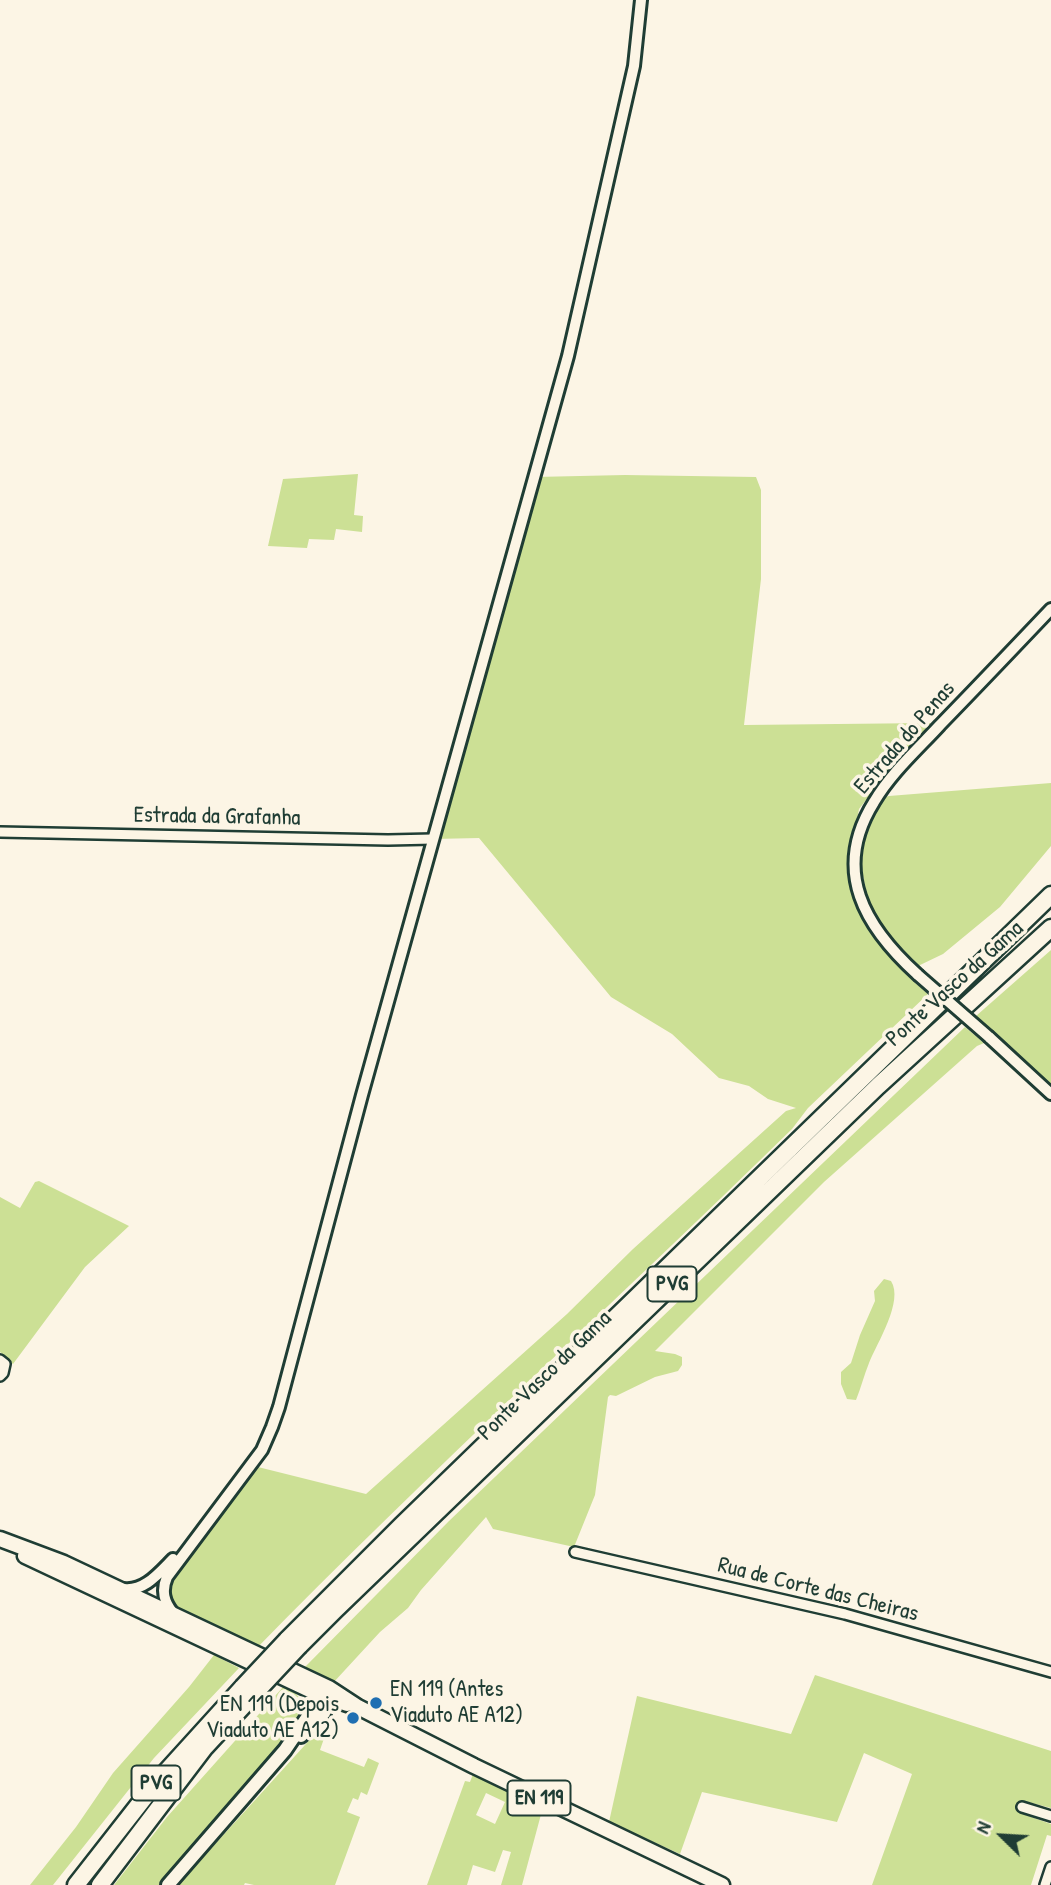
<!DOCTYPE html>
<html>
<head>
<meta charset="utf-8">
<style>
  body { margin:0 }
  #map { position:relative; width:1051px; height:1885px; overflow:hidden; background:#fcf5e5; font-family:"Patrick Hand",sans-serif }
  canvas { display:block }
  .north { position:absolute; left:967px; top:1801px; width:70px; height:70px; -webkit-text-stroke:5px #fcf5e5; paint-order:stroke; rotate:294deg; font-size:19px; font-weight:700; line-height:28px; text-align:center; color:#1f3d34 }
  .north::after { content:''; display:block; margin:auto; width:24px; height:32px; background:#1f3d34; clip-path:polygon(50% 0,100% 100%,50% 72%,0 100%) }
</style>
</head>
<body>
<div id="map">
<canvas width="1051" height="1885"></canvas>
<div class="north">N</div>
</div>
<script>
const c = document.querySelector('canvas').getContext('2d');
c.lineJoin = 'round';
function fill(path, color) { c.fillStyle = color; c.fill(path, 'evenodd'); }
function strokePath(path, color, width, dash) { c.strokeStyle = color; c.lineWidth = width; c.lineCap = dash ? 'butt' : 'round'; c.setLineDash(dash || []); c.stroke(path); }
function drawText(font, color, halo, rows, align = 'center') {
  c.font = font + ' "Patrick Hand",sans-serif'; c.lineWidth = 7; c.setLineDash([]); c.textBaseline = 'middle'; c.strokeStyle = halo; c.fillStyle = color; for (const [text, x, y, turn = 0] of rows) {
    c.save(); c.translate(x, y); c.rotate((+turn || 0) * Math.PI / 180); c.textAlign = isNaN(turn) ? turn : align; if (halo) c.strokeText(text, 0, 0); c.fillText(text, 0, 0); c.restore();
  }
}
fill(new Path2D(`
  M 358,474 L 354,515 L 363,516 L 362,532 L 336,529 L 334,540 L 309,539 L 307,548 L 268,546 L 283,479 Z
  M 625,475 L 756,477 L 761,490 L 761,579 L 744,725 L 931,723 L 894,764 L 859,809 L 847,873 L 869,931 L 913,981 L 928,994 L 808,1108 L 792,1129 C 613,1304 428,1473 253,1652 L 176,1616 L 166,1594 L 171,1579 L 258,1467 L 366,1494 L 567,1314 L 633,1249 L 786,1111 L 796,1108 L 768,1099 L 749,1086 L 719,1078 L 672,1034 L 611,997 L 479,838 L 433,839 L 535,477 Z
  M 1051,783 L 1051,846 L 1000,907 L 943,954 L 918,966 L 888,934 L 868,902 L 860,860 L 869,820 L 881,798 L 889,796 Z
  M 1051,950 L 1051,1092 L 989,1037 L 993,1031 L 976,1016 Z
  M 965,1027 L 984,1043 L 977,1046 L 824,1182 L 655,1351 L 675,1354 L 682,1357 L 682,1365 L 678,1371 L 655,1377 L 616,1396 L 610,1395 L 608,1397 L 595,1495 L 574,1547 L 493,1529 L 486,1517 L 421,1590 L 408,1608 L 380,1632 L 333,1683 L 305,1667 L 449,1521 Z
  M 39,1181 L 129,1226 L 85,1267 L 13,1364 L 0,1352 L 0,1197 L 20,1208 L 35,1182 Z
  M 884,1279 L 891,1281 C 904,1301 877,1343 869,1363 C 864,1375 861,1388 856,1400 L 847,1399 L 841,1384 L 841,1372 L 851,1363 L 860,1335 L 875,1301 L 874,1291 Z
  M 214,1655 L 239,1668 L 154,1758 L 53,1885 L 30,1885 L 76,1827 L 113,1773 L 189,1687 Z
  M 815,1675 L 1051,1751 L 1051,1808 L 1024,1801 L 1020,1813 L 1051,1824 L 1051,1836 L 1047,1835 L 1031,1885 L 872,1885 L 912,1774 L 864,1753 L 837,1822 L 702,1792 L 680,1854 L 609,1822 L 637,1696 L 791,1734 Z
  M 283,1687 L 296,1694 L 304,1703 L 305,1711 L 280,1747 L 221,1815 L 163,1885 L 114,1885 L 167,1817 Z
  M 324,1724 L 329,1724 L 320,1750 L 364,1767 L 368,1758 L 379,1763 L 367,1795 L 361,1792 L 358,1800 L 353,1798 L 347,1812 L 360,1817 L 335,1885 L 254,1885 L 245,1883 L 244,1885 L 178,1885 Z
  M 473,1774 L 543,1807 L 522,1885 L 501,1885 L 511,1852 L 503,1850 L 495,1872 L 473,1865 L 467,1885 L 427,1885 L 465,1781 L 470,1782 ZM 486,1793 L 505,1802 L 495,1824 L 476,1815 Z`), '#cce095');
const minor = new Path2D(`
  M 0,832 L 388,840 L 433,839
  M 0,1360 L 5,1364 L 3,1373 L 0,1376
  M 575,1552 L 845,1614 L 1051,1672
  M 1022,1807 L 1051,1816
  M 1045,1885 L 1051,1867`);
const tertiary = new Path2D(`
  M 918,975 C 865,927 831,871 874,802 C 891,773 917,750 940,725 C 977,687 1014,648 1051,609
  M 989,1037 L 1051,1094
  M 123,1589 C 144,1592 159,1573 173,1559
  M 173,1613 C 164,1602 161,1591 167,1577 L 262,1450 L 272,1427 L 279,1407 L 362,1095 L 568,356 L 634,66 L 641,0`);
const secondary = new Path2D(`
  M 301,1736 L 324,1713 L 330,1695
  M 168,1885 L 285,1750 L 315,1706 L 328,1699`);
const primary = new Path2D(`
  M 0,1539 L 64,1563 L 329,1688 L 358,1707 L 474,1766 L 722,1885
  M 25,1556 L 318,1694 L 347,1704`);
const motorway = new Path2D(`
  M 287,1640 L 402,1525 L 1051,895
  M 299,1646 L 335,1610 L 878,1086 L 1051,928
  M 76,1885 L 155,1784 L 243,1687
  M 100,1885 L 205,1747 L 255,1693`);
strokePath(minor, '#1f3d34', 14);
strokePath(tertiary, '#1f3d34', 16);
strokePath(secondary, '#1f3d34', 18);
strokePath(primary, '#1f3d34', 19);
strokePath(motorway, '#1f3d34', 21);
strokePath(minor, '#fcf5e5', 9);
strokePath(tertiary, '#fcf5e5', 10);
strokePath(secondary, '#fcf5e5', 12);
strokePath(primary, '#fcf5e5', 14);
strokePath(motorway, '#fcf5e5', 16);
const tertiaryBridge = new Path2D(`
  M 918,975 L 989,1037`);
const motorwayBridge = new Path2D(`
  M 243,1687 L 287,1640
  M 255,1693 L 299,1646`);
strokePath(tertiaryBridge, '#1f3d34', 16, []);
strokePath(motorwayBridge, '#1f3d34', 21, []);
strokePath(tertiaryBridge, '#fcf5e5', 10);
strokePath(motorwayBridge, '#fcf5e5', 16);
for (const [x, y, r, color] of [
  [376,1703,7,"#1f6fb2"],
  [353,1718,7,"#1f6fb2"]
]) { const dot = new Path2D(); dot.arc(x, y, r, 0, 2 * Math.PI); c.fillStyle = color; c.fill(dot); strokePath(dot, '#fcf5e5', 2.5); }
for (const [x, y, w] of [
  [672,1284,49],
  [156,1783,49],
  [539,1798,63]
]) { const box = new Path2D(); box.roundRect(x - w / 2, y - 17.5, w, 35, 5); c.fillStyle = '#fcf5e5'; c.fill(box); strokePath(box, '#1f3d34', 2); }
drawText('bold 21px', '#1f3d34', null, [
  ["PVG",672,1284],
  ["PVG",156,1783],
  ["EN 119",539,1798]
]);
drawText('23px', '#1f3d34', '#fcf5e5', [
  ["Estrada do Penas",905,738,-49],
  ["Estrada da Grafanha",217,817,1],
  ["Ponte Vasco da Gama",955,984,-42],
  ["Ponte Vasco da Gama",545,1376,-44],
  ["Rua de Corte das Cheiras",818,1590,14]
]);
drawText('23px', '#1f3d34', '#fcf5e5', [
  ["EN 119 (Antes",390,1690],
  ["Viaduto AE A12)",390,1716],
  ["EN 119 (Depois",339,1705,"right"],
  ["Viaduto AE A12)",339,1731,"right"]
], 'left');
</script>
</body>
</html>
